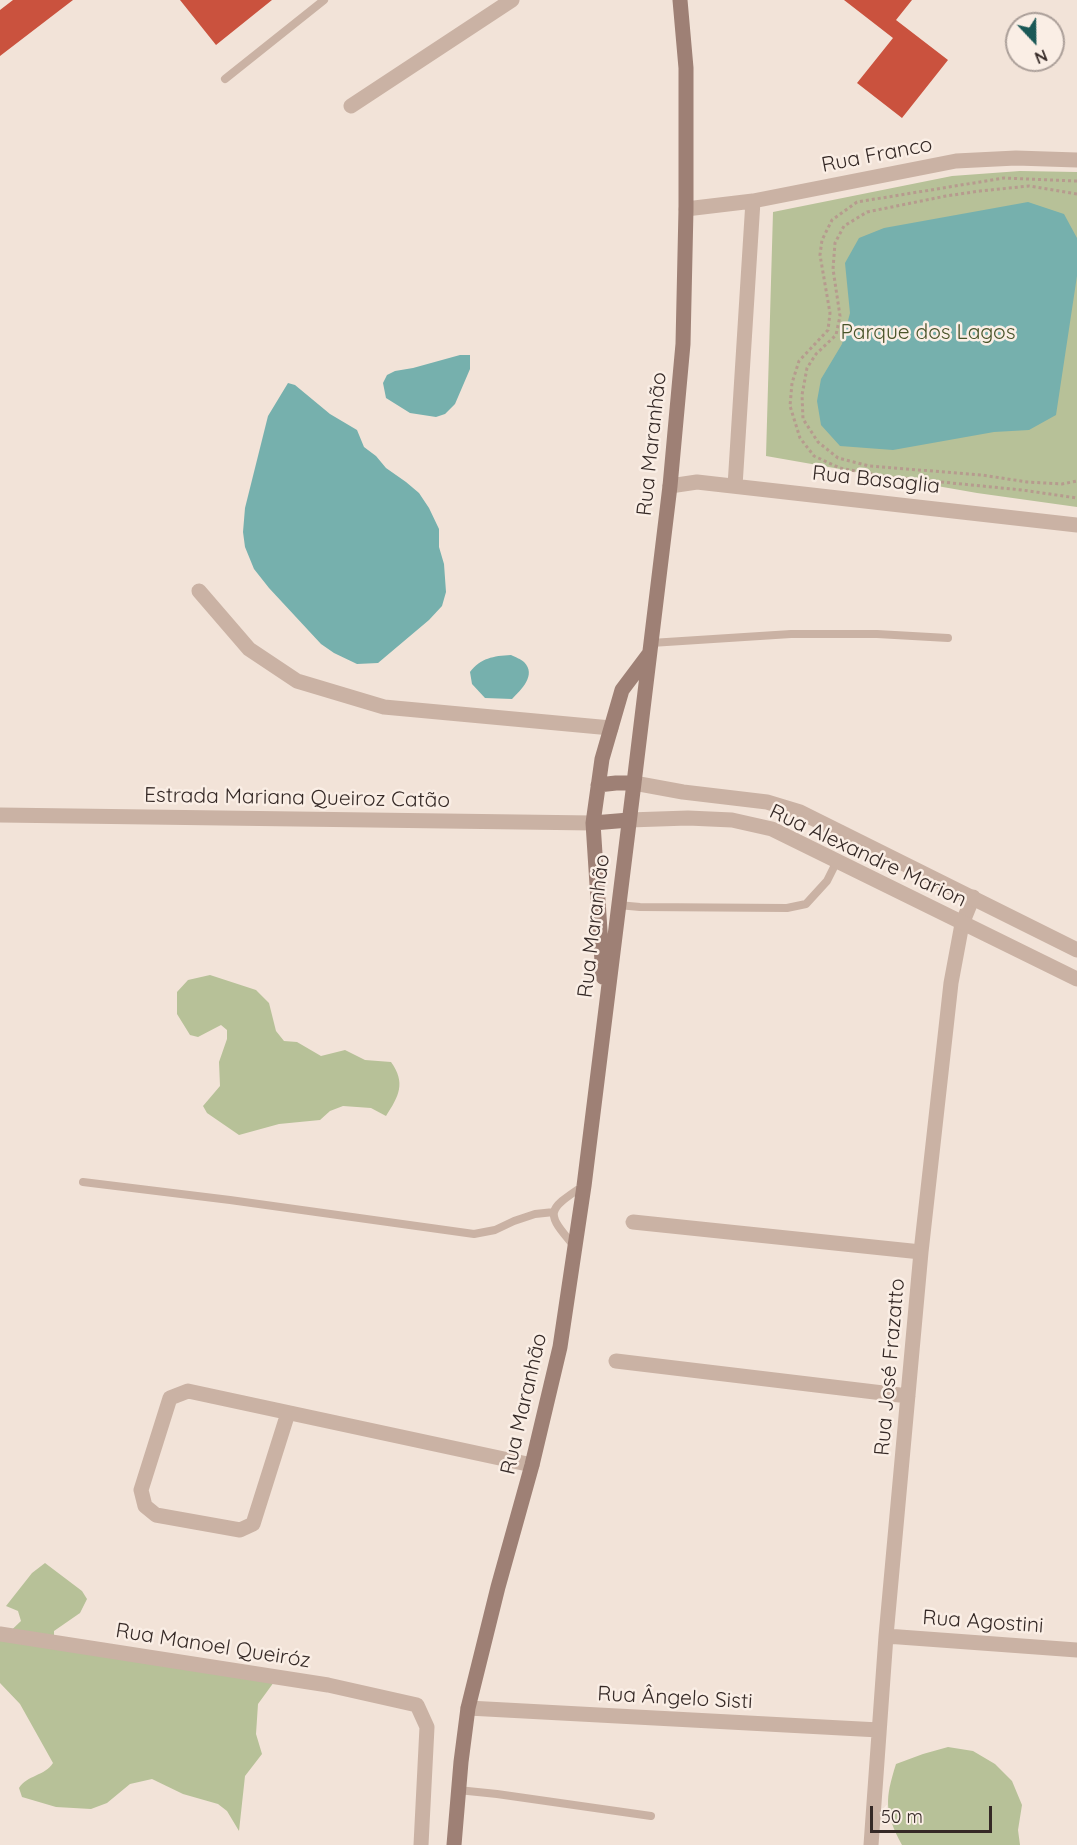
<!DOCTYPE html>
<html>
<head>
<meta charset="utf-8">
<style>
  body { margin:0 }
  #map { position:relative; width:1077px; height:1845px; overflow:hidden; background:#f2e3d8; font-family:Quicksand,sans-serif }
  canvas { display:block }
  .north { position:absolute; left:1005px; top:12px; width:60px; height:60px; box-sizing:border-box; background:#faeee5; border:2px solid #ab9f99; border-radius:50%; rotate:158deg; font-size:16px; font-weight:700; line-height:24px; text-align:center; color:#352926 }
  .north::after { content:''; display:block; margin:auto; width:21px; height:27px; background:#1a5856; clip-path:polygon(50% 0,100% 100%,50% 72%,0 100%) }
  .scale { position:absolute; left:870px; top:1806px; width:122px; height:27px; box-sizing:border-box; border:3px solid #352926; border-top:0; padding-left:8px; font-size:18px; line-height:21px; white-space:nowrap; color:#352926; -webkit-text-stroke:4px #faeee5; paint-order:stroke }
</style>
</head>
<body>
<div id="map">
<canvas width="1077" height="1845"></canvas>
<div class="north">N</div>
<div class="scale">50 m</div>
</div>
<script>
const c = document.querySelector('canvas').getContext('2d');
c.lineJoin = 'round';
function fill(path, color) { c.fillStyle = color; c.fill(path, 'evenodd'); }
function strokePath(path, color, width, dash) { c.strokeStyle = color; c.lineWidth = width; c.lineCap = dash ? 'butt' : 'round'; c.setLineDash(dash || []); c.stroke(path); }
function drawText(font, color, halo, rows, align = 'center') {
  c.font = font + ' Quicksand,sans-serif'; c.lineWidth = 5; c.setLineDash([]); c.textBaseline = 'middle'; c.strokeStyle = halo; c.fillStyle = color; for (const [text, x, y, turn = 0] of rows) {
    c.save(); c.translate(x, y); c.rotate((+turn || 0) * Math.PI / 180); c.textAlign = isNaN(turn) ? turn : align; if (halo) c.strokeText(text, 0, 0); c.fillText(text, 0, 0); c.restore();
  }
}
fill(new Path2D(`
  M 1020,171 L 1077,172 L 1077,507 L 977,493 L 766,456 L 773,212 L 952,176 Z
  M 210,975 L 256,990 L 269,1003 L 276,1031 L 284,1041 L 297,1042 L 321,1056 L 345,1050 L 365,1060 L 391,1062 C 406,1083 399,1096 386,1116 L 371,1108 L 343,1106 L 330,1111 L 320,1120 L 279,1124 L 239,1135 L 207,1113 L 203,1106 L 220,1086 L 219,1062 L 227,1039 L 227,1030 L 221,1025 L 198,1037 L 190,1035 L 177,1014 L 177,992 L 188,980 Z
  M 45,1563 L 82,1591 L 87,1599 L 80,1613 L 54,1631 L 54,1639 L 274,1682 L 258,1704 L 256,1734 L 262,1754 L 245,1776 L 239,1831 L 227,1811 L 218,1804 L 183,1794 L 152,1779 L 130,1784 L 107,1803 L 91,1809 L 56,1807 L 22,1797 L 19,1788 C 27,1775 45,1776 53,1763 L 20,1704 L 0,1683 L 0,1641 L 21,1621 L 18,1611 L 6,1606 L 32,1573 Z
  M 948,1747 L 973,1751 L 995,1764 L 1012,1781 L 1022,1805 L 1018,1830 L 1020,1845 L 902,1845 C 884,1812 885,1799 896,1764 L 923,1754 Z`), '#b7c198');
fill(new Path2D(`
  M 1028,202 L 1064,214 L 1077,238 L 1077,276 L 1056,415 L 1029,430 L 994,432 L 893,450 L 840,446 L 821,425 L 817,401 L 821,379 L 842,344 L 850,313 L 845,263 L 859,238 L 884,228 Z
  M 460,355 L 470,355 L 470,369 L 455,404 L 445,414 L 436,417 L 410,413 L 386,398 L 383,383 L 387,375 L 395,371 L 413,368 Z
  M 288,383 L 295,385 L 330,414 L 357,430 L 364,447 L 376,456 L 386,468 L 406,482 L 419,493 L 429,508 L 439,529 L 439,547 L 444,564 L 446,592 L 442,606 L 429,620 L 378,663 L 357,664 L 334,653 L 321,644 L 269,588 L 254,569 L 245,547 L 243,532 L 245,508 L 268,416 Z
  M 511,655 C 515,657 521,659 524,662 C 537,675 521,690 512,699 L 485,698 L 472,684 L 470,672 C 481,658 493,656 511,655 Z`), '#76b0ad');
fill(new Path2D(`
  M 13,0 L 73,0 L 0,56 L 0,10 Z
  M 180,0 L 272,0 L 216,45 Z
  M 844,0 L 912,0 L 896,20 L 948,60 L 902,118 L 857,83 L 893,38 Z`), '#ca523e');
strokePath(new Path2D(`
  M 1077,181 L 1004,178 L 857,202 L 832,220 L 822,240 L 820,255 L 830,313 L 828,330 L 799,361 L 792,383 L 790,406 L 800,438 L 814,456 L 840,468 L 881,476 L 1022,490 L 1077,498
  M 1077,194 L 1029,186 L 980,191 L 946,196 L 867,212 L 844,226 L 835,243 L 833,269 L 840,316 L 836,335 L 816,354 L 807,368 L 802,395 L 803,419 L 818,442 L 838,458 L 869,466 L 982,475 L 1027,482 L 1062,484 L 1077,481`), '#b69b8e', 3, [3, 3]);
strokePath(new Path2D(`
  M 225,79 L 324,0
  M 651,643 L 791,634 L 877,634 L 948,638
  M 618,905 L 640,907 L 787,908 L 806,904 L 827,881 L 837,861
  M 83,1182 L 230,1200 L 474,1234 L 495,1230 L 514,1221 L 535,1214 L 554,1212
  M 575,1247 C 545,1212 546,1211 583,1186
  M 458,1790 L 497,1794 L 651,1816`), '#cab2a4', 8);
strokePath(new Path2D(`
  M 351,106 L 512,0
  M 686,209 L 753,201 L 956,161 L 1016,158 L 1077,160
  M 670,486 L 697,482 L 1077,525
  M 735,486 L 753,201
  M 199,591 L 249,649 L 297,681 L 384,707 L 611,728
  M 0,815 L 593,823
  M 633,1222 L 921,1252
  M 616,1361 L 908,1396
  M 288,1413 L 253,1524 L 240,1530 L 156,1515 L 145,1506 L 141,1490 L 170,1398 L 188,1391 L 532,1465
  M 0,1634 L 328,1685 L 417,1705 L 427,1727 L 421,1845
  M 886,1636 L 1077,1650
  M 468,1708 L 879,1730
  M 871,1845 L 886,1636 L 921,1252 L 951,983 L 962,924 L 973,897`), '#cab2a4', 15);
strokePath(new Path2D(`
  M 634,783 L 683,792 L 767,802 L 800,812 L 1077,950
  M 629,820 L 688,818 L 732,820 L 772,829 L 1077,979`), '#cab2a4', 15);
strokePath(new Path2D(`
  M 598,785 L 616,783 L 634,783
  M 593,823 L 629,820
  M 603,977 L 593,823 L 602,759 L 622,690 L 649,654
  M 454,1845 L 461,1762 L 468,1708 L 498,1587 L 532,1465 L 560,1347 L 584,1186 L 634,783 L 670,486 L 683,344 L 686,209 L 686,68 L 680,0`), '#9e8075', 15);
drawText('21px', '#352926', '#faeee5', [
  ["Rua Franco",877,155,-11],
  ["Rua Maranhão",652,444,-84],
  ["Rua Basaglia",876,480,6],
  ["Estrada Mariana Queiroz Catão",297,798,1],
  ["Rua Alexandre Marion",868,856,25],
  ["Rua Maranhão",594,926,-83],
  ["Rua José Frazatto",890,1367,-85],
  ["Rua Maranhão",524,1404,-77],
  ["Rua Agostini",983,1622,4],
  ["Rua Manoel Queiróz",213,1646,9],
  ["Rua Ângelo Sisti",675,1698,3]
]);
drawText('21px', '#495429', '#faeee5', [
  ["Parque dos Lagos",928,333]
]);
</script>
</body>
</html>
